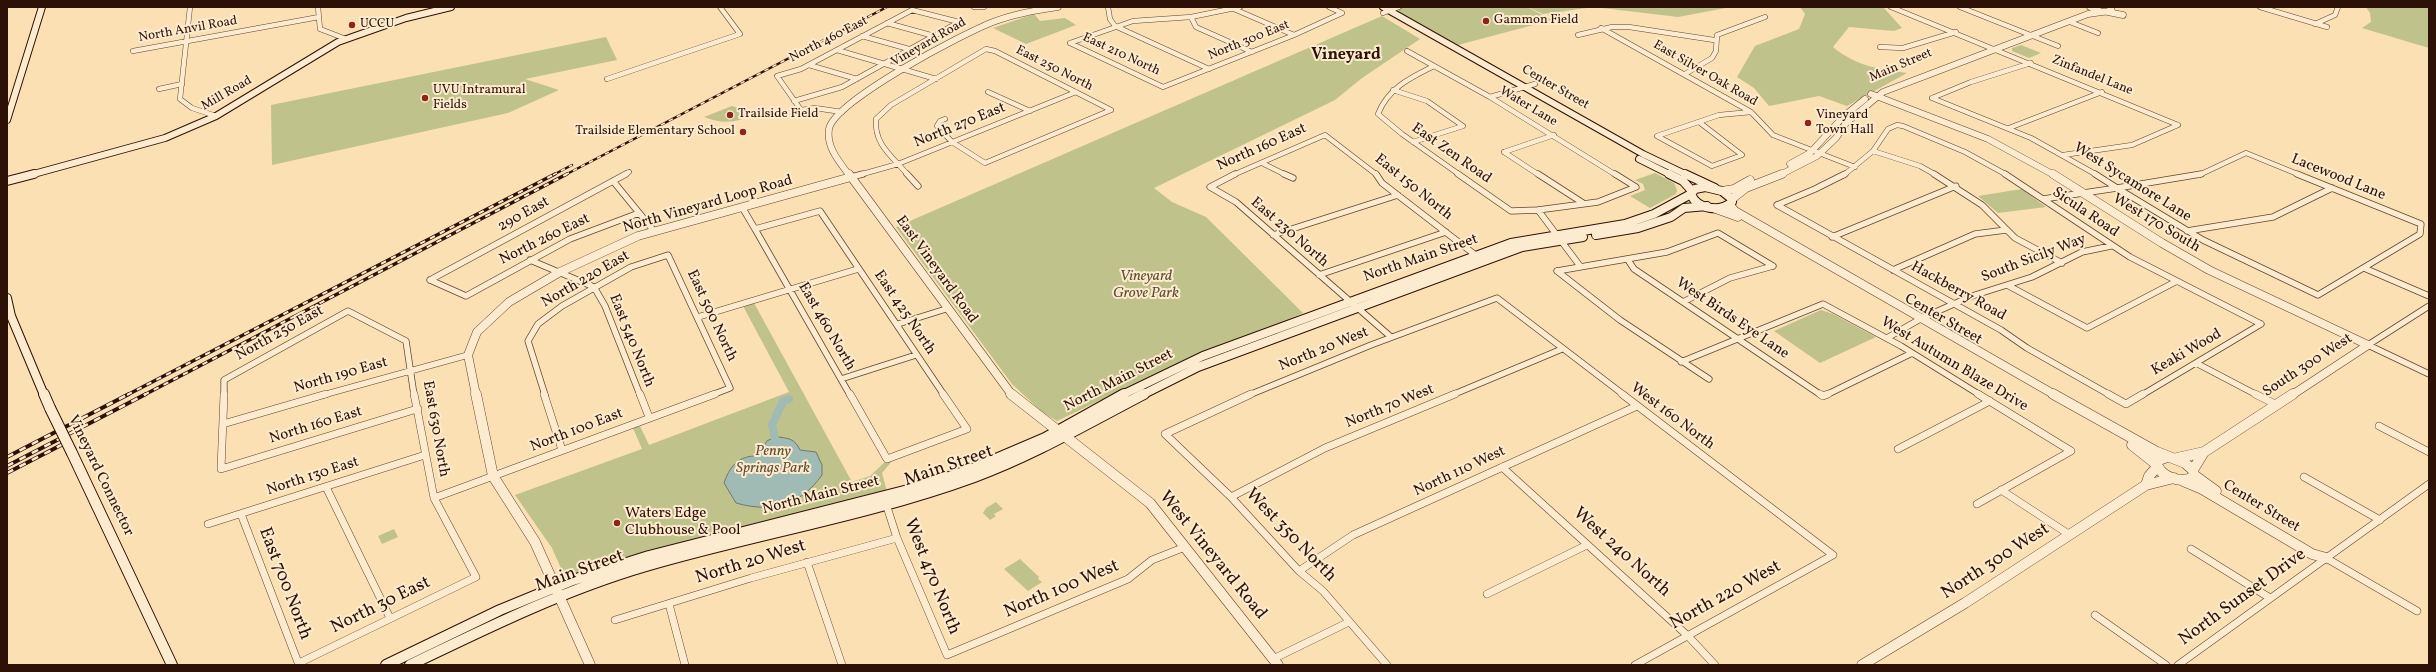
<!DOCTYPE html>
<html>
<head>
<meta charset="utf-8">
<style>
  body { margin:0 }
  #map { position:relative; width:2436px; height:672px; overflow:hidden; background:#fae0b3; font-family:Vollkorn,serif }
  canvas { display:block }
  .frame { position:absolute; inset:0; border:8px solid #2e1106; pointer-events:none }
</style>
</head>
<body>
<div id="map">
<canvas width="2436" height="672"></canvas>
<div class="frame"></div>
</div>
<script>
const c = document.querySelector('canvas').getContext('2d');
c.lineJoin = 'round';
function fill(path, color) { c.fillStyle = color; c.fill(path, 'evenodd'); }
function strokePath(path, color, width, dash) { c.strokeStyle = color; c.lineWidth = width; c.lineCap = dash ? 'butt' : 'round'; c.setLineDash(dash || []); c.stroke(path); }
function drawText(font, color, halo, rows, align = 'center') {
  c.font = font + ' Vollkorn,serif'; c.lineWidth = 4; c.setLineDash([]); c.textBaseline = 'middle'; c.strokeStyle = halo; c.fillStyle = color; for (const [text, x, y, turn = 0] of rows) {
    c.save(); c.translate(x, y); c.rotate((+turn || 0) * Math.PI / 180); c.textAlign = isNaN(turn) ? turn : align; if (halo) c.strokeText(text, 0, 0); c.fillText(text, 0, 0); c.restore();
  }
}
fill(new Path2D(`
  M 1403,7 L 1527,7 L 1552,20 L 1458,45 L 1398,13 L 1399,9 Z
  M 1528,7 L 1731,7 L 1678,17 L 1594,7 L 1543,14 Z
  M 1800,7 L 1883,7 L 1902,28 L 1894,31 L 1849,27 L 1833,47 C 1856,66 1878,69 1907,73 L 1847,106 L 1819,96 L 1769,106 L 1754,88 L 1737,77 L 1755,46 L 1799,29 L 1805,14 Z
  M 2366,7 L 2429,7 L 2429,48 L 2362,28 L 2371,22 L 2370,13 Z
  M 1034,14 L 1040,21 L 1065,18 L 1076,25 L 1026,44 L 993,28 Z
  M 1382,16 L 1420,39 L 1362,78 L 1335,100 L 1154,188 L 1172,202 L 1206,217 L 1303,313 L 1274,327 L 1157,373 L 1057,421 L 1042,412 L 1012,384 L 896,227 Z
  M 606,37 L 617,60 L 525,79 L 559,90 L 508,113 L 272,165 L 271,105 Z
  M 2021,45 L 2041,53 L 2029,58 L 2012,51 L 2012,48 Z
  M 732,106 L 756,114 C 738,122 723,125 704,117 Z
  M 1655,173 L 1674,183 L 1677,190 L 1676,194 L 1650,208 L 1630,196 L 1645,190 L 1643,184 L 1635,180 Z
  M 2022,189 L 2046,207 L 1998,213 L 1978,196 Z
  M 754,303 L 852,482 L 870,476 L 886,461 L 892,461 L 882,473 L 887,492 L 622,558 L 575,574 L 563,573 L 552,548 L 515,495 L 642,449 L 633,428 L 640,426 L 649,445 L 789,392 L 743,306 Z
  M 1821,310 L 1833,314 L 1876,337 L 1820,363 L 1774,331 Z
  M 996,502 L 1003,509 L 994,514 L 996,516 L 990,520 L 983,513 L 986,508 Z
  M 394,529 L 398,537 L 382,544 L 378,536 Z
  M 1020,559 L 1039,577 L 1038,579 L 1042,582 L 1028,591 L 1004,569 Z`), '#bfc28b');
const water = new Path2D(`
  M 777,437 C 789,438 795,439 800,450 L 816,452 L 822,465 L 822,475 C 800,506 771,513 736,503 L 724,483 C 729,468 737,457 754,456 L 755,452 L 760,452 L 767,441 Z`);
fill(water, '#a0bbb4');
strokePath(water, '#72776e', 1);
strokePath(new Path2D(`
  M 775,438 L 772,425 L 783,401 L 789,399`), '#a0bbb4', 8);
const minorFar2 = new Path2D(`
  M 190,7 L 180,99 L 192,108 L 216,116
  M 318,7 L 320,29 L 346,39
  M 974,7 L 984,7
  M 1108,7 L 1110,19 L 1115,26 L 1209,69
  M 1329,7 L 1342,13
  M 1891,7 L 2178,125
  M 1960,7 L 2058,46
  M 2260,7 L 2327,27
  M 1234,9 L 1294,35
  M 1383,13 L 1399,7
  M 1191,17 L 1196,27 L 1252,52
  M 2070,22 L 2098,33
  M 887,23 L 934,36
  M 2315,24 L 2335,15 L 2338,7
  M 1601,28 L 1751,112 L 1773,135 L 1855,167
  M 1578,35 L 1612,27 L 1629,27 L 1714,40
  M 862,36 L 909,49
  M 1070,43 L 1163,87 L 1294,35 L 1342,13
  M 1070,43 L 1133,21 L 1191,17 L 1240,7
  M 1880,47 L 1903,48 L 1956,32
  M 837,50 L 936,79
  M 133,51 L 319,17
  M 1407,51 L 1490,97 L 1616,175
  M 809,65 L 857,79
  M 1434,66 C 1410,78 1388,88 1378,114 L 1402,134 L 1460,175
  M 1685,74 L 1712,58 L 1716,51 L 1717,35 L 1765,17
  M 607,79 L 740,34 L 720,7
  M 159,89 L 182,84
  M 1393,90 L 1427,101 L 1463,126 L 1413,142
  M 988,92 L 1030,111
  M 1490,97 L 1535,84
  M 1932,98 L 2031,138 L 2097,175
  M 1932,98 L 1971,82 L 2031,63
  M 794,101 L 842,87 L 959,22
  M 842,112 L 815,108 L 801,110 L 777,76 L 801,69 L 912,10 L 959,22
  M 945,119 L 940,121 L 937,126 L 952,142 L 985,163 L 1111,110
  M 1699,122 L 1742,155 L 1712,166 L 1657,136 L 1719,115 L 1751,112
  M 2009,128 L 2102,92
  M 1873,151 L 1920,166 L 1936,175
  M 1504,152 L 1539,175
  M 1504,152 L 1554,135
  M 2063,155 L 2132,145 L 2178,125
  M 1262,163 L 1286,175
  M 624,175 L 629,172
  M 859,175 L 898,164 L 1076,92
  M 908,175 C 892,156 874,145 876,119 L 891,105 L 986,49 L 995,51 L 1111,110
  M 1233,175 L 1325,135 L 1377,175
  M 1844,175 L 1873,151 L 1888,129 L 1897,125 L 1903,126 L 1965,152 L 2007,175
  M 2199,175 L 2246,153 L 2300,175`);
const minorFar1 = new Path2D(`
  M 907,174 L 918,186
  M 1235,174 L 1210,187 L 1236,202 L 1391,337
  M 1284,174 L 1293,178
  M 1376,174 L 1382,183 L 1478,257
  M 1458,174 L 1511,211 L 1538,210 L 1598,202 L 1636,187 L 1615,174
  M 1538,174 L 1583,203
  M 1934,174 L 1982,205 L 2015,238 L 2062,263
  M 2005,174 L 2130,257 L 2261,324
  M 2095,174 L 2117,188
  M 851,177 L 863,174
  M 613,181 L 654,231
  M 2117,188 L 2203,240 L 2318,295 L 2420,234 L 2421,224 L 2297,174
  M 2117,188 L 2201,174
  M 2043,199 L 2117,188
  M 1777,205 L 1815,189 L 1845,174
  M 1777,205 L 2001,330 L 2027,348 L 2110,395
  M 742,207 L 755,229
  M 1538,210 L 1580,266
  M 755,229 L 850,395
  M 755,229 L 820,211 L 944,395
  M 2187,231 L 2273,217 L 2332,188
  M 1273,235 L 1398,195
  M 1832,237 L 1956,186
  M 530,260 L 594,287 L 605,306 L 640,395
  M 1628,260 L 1634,269 L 1821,395
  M 2364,268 L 2429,296
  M 1893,270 L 1975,234 L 2006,230
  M 1557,271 L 1667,252 L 1718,233 L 1773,266
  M 1557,271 L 1620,320 L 1709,379
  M 1319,275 L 1446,232
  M 430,280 L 466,296 L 570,239 L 639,213
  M 430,280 L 626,174
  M 2009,286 L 2087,328 L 2175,282
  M 1683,302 L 1730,278 L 1773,266
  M 698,317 L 858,269
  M 898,324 L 946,309
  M 1887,338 L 1922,318 L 1972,296 L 2032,277 L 2082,252 L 2111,246
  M 2368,345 L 2429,306
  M 2368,345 L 2429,374
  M 1681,362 L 1823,304 L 1901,346 L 1980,395
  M 2196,363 L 2257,395
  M 841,379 L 916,355
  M 224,395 L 224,380 L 348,311 L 406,341 L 414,395
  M 323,395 L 468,355
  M 545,395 L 528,341 L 538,324 L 562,306 L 631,267 L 668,255 L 730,388 L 712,395
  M 1249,395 L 1371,345 L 1497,298 L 1624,395
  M 1452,395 L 1562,349
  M 1826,395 L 1912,353
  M 2142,395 L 2261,324`);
const minor = new Path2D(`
  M 224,394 L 221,469 L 417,409
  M 414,394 L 417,409
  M 544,394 L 562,450
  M 640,394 L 649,417
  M 850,394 L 887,459 L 967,429 L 943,394
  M 1251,394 L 1165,434 L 1231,497 L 1299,571 L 1323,591 L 1387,665
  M 1622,394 L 1833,555 L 1635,665
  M 1820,394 L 1823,396 L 1828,394
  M 2108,394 L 2126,404 L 2143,394
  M 2255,394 L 2275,404
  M 417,409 L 418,409
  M 223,424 L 326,394
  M 2379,426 L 2429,452
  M 1898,449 L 1990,401
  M 1502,467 L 1688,636 L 1715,665
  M 2304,477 L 2380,520
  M 326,487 L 390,618
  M 2001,490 L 2070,535
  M 1231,497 L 1325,448 L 1455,394
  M 434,498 L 715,394
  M 1977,504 L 2071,451 L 1978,394
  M 888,510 L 897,538 L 947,655 L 1128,579 L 1152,560 L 1185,547
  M 241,514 L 299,665
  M 208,524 L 425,455
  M 2191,549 L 2270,598
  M 2326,558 L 2417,611
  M 807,562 L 842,665
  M 1299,571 L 1353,535 L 1637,406
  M 1487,594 L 1587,545
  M 669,604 L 685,665
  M 2095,615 L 2166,665
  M 615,620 L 751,578 L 897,538
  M 1273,659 L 1349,622
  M 299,663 L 476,577 L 434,498 L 417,409
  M 2178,665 L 2429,484`);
const tertiaryFar2 = new Path2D(`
  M 2090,7 L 2102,12 L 2112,11 L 2110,7
  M 2108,12 L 2123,15
  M 1871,94 L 1988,139 L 2054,175
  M 1790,164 L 1810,153 L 1844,116 L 1865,99
  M 849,175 C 839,161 826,147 829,129 C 834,101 964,33 993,22 C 1014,14 1036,10 1058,7
  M 1780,175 L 1817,156 L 1836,138 L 1846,123 L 1883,92 L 2088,14 L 2102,12`);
const tertiaryFar1 = new Path2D(`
  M 849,174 L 1012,395
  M 2053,174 L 2162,243 L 2209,270 L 2368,345
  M 1722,191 L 1734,189 L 1750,180
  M 1732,199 L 1746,188 L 1782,174
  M 1730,205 L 1735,211 L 2055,395
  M 1713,208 L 1738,217
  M 476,395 L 468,355 L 477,332 L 509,302 L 560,272 L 638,236 L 851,177
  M 2292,395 L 2368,345`);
const tertiary = new Path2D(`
  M 476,394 L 493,476 L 535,542 L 590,665
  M 1011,394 L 1150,503 L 1278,665
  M 2053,394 L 2157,452 L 2185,463 L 2193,470 L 2194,477 C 2180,484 2159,477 2156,461 L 2167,457
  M 2132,445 L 2156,464
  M 2177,458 L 2204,452 L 2293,394
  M 2193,470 L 2204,452
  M 2194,475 L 2216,491
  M 2183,481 L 2202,489 L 2312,554 L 2326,558
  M 2146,485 L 2149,476 L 2157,467
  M 1862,665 L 1965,603 L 2146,485 L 2174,478`);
const secondaryFar2 = new Path2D(`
  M 1383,7 L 1643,154 L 1687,175
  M 7,120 L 42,7
  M 1639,159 L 1671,175
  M 30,175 L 165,138 L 216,116 L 338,42 L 406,18 L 451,7`);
const secondaryFar1 = new Path2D(`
  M 1669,174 L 1683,181 L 1692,191
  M 1685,174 L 1715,188
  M 7,181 L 34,174
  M 1705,187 L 1722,191 L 1732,199 L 1732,202 C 1720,212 1697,210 1691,194 L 1695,189 Z
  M 1596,235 L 1638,228 L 1671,217 L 1684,208 L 1707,206
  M 7,298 L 11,316 L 44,395
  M 1122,395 L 1203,356 L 1511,243 L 1625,224 L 1654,214 L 1691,194
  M 1142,395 L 1198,367 L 1522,247 L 1583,237`);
const secondary = new Path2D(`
  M 44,394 L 50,408
  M 72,453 L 172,665
  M 386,665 L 500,610 L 573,580 L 649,556 L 916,488 L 970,470 L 1045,438 L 1124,394
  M 410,665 C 487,628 564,590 646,566 C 755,534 867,516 974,477 C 1034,455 1088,423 1144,394`);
strokePath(minorFar2, '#614531', 5.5);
strokePath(minorFar1, '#614531', 7);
strokePath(minor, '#614531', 8);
strokePath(tertiaryFar2, '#614531', 7);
strokePath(tertiaryFar1, '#614531', 9);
strokePath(tertiary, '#614531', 11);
strokePath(secondaryFar2, '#2e1106', 8);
strokePath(secondaryFar1, '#2e1106', 10);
strokePath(secondary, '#2e1106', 12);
strokePath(minorFar2, '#fcebce', 4.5);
strokePath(minorFar1, '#fcebce', 5.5);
strokePath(minor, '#fcebce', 7);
strokePath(tertiaryFar2, '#fcebce', 6);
strokePath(tertiaryFar1, '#fcebce', 8);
strokePath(tertiary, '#fcebce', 10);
strokePath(secondaryFar2, '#fcebce', 6);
strokePath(secondaryFar1, '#fcebce', 8);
strokePath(secondary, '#fcebce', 10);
const railFar2 = new Path2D(`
  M 553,175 L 572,165
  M 565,175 L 887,7`);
const railFar1 = new Path2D(`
  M 127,395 L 555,174
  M 144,395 L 567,174`);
const rail = new Path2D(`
  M 7,457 L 129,394
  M 7,466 L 146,394
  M 7,473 L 69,441`);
strokePath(railFar2, '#2e1106', 2.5);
strokePath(railFar1, '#2e1106', 3.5);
strokePath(rail, '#2e1106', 4);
strokePath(railFar2, '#fcebce', 1.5, [4.5]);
strokePath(railFar1, '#fcebce', 2, [5.5]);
strokePath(rail, '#fcebce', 2.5, [7]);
const secondaryBridge = new Path2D(`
  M 50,408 L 72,453`);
strokePath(secondaryBridge, '#2e1106', 12, []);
strokePath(secondaryBridge, '#fcebce', 10);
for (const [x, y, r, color] of [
  [1486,21,4,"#8f2418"],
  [352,25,4,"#8f2418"],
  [425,98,4,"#8f2418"],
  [730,115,4,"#8f2418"],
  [1808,123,4,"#8f2418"],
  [743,132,4,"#8f2418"],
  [617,523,4,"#8f2418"]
]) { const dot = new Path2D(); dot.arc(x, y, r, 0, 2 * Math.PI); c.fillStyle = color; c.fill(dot); strokePath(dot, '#fcebce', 1.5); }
drawText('13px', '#2e1106', '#fcebce', [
  ["Gammon Field",1494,21],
  ["UCCU",360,25],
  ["UVU Intramural",433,91],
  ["Fields",433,106],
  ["Trailside Field",738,115],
  ["Vineyard",1816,116],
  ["Town Hall",1816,131],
  ["Trailside Elementary School",735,132,"right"]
], 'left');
drawText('13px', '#2e1106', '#fcebce', [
  ["North Anvil Road",188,30,-10],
  ["North 460 East",829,40,-27],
  ["North 300 East",1249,41,-22],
  ["Vineyard Road",929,43,-30],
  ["East 210 North",1121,55,25],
  ["Main Street",1901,66,-23],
  ["East 250 North",1054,69,27],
  ["East Silver Oak Road",1705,74,30],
  ["Zinfandel Lane",2092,76,22],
  ["Center Street",1555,88,30],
  ["Mill Road",227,94,-30],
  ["Water Lane",1528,107,31]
]);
drawText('15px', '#2e1106', '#fcebce', [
  ["North 270 East",960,126,-22],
  ["North 160 East",1262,148,-24],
  ["East Zen Road",1451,154,35],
  ["Lacewood Lane",2338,178,22],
  ["West Sycamore Lane",2132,183,32],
  ["East 150 North",1413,188,39],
  ["North Vineyard Loop Road",708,205,-16],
  ["Sicula Road",2085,213,34],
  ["290 East",524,215,-29],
  ["West 170 South",2156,224,31],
  ["East 230 North",1289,233,41],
  ["North 260 East",545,240,-26],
  ["North Main Street",1421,259,-19],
  ["South Sicily Way",2034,259,-21],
  ["East Vineyard Road",936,270,54],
  ["North 220 East",586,280,-30],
  ["Hackberry Road",1958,292,29],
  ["East 425 North",904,313,56],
  ["East 500 North",711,316,65],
  ["West Birds Eye Lane",1732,319,34],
  ["Center Street",1943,320,30],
  ["East 460 North",826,327,60],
  ["North 250 East",280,334,-29],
  ["East 540 North",631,341,68],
  ["North 20 West",1324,350,-22],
  ["Keaki Wood",2187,353,-30],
  ["West Autumn Blaze Drive",1954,365,31],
  ["South 300 West",2308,366,-33],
  ["North 190 East",341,376,-16],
  ["North Main Street",1119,381,-27],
  ["North 70 West",1390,407,-22],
  ["West 160 North",1672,417,37],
  ["North 160 East",316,426,-17],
  ["East 630 North",435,429,80],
  ["North 100 East",577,431,-21],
  ["North 110 West",1460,472,-25],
  ["Vineyard Connector",100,476,64],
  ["North 130 East",313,477,-18],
  ["North Main Street",821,496,-14],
  ["Center Street",2261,507,31]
]);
drawText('italic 15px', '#614f35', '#fcebce', [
  ["Vineyard",1146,277],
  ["Grove Park",1146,294],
  ["Penny",773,452],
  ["Springs Park",773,469]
]);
drawText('15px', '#2e1106', '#fcebce', [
  ["Waters Edge",625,514],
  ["Clubhouse & Pool",625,531]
], 'left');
drawText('bold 16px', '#2e1106', '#fcebce', [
  ["Vineyard",1346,56]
]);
drawText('18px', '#2e1106', '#fcebce', [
  ["Main Street",949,467,-19],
  ["West 350 North",1290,536,46],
  ["West 240 North",1621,553,42],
  ["West Vineyard Road",1212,556,51],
  ["North 300 West",1996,562,-33],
  ["North 20 West",751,563,-17],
  ["Main Street",580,572,-20],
  ["West 470 North",931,577,68],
  ["East 700 North",284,584,69],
  ["North 100 West",1062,590,-23],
  ["North 220 West",1726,596,-29],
  ["North Sunset Drive",2243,598,-36],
  ["North 30 East",381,606,-26]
]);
</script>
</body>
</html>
